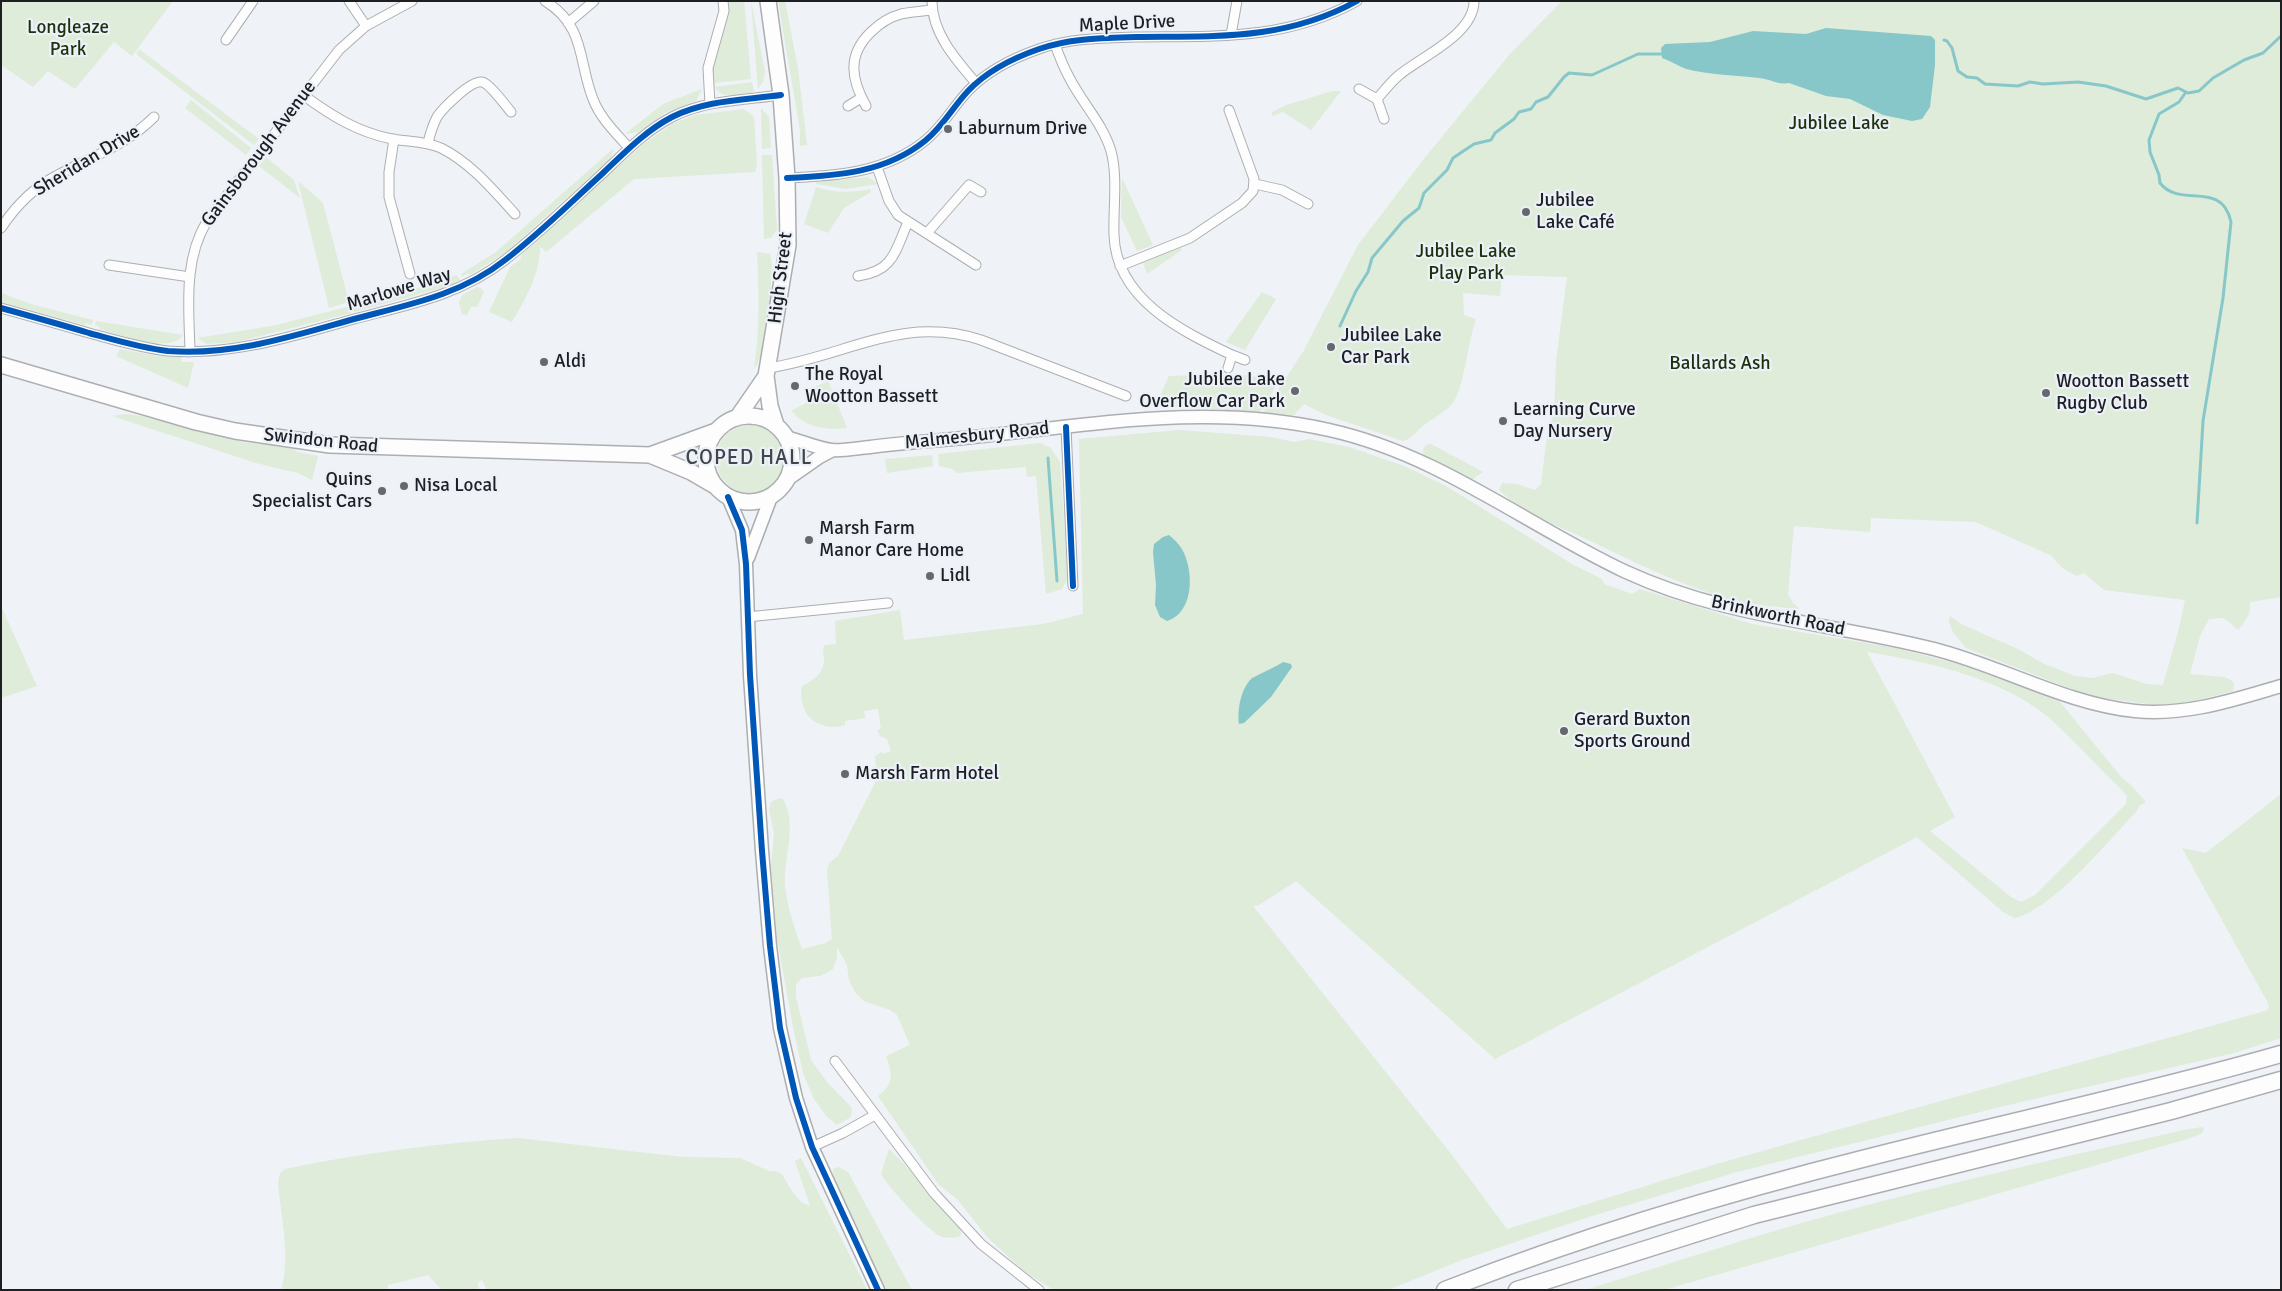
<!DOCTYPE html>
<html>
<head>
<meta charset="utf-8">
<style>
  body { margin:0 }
  #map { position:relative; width:2282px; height:1291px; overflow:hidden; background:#eff2f6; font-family:Signika,sans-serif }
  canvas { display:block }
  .frame { position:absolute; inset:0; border:2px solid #1d1f22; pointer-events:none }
</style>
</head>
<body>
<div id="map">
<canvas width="2282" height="1291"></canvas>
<div class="frame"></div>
</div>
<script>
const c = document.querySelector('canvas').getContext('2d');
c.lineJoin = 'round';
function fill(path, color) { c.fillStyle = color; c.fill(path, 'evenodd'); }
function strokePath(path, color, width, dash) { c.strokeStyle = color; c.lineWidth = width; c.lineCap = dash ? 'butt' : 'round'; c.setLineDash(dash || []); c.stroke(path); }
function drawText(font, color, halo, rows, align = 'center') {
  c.font = font + ' Signika,sans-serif'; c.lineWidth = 4.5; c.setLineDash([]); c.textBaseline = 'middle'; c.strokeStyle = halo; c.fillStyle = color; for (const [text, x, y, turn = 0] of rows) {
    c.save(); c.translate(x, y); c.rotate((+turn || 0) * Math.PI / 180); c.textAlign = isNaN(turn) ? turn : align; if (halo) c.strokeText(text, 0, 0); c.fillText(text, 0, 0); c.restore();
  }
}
fill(new Path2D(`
  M 1,1 L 173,1 L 132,56 L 114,42 L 75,89 L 48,71 L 33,87 L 1,65 Z
  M 726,1 L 744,1 L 751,79 L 713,83 L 710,78 L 726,13 Z
  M 751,1 L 765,72 L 763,82 L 758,89 Z
  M 778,1 L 785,1 L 798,68 L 807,145 L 800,146 L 800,130 Z
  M 1562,1 L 2281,1 L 2281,597 L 2250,602 C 2251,614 2246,621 2238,630 L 2224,618 L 2209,619 L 2200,636 L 2190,674 L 2225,677 L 2234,682 L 2233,691 L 2187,703 L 2157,705 L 2109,699 L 2079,692 L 1966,648 L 1953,632 L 1949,622 L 1950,616 L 1961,624 L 2018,649 L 2042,663 L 2075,676 L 2093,678 L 2113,673 L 2147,684 L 2163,685 L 2179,628 L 2185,600 L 2104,590 L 2084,573 L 2077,576 C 2066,571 2059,566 2052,556 L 1976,522 L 1871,518 L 1870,532 L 1794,526 L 1788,594 L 1793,603 L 1800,609 C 1781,607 1761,606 1743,602 C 1688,590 1635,562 1584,538 C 1556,525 1522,512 1499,490 L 1502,483 L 1517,484 L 1535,490 L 1541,484 L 1548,428 L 1554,415 L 1556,361 L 1567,277 L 1502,275 L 1500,296 L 1463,293 L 1464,315 L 1476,319 C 1468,340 1464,390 1452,404 C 1445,412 1433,418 1424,425 C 1417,430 1412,439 1403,441 L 1326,415 L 1304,404 L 1294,415 L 1262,414 L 1303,352 L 1358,245 L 1423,160 L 1509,55 Z
  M 139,49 L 259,139 L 254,145 L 136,54 Z
  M 752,82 L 754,91 L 751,93 C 739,94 721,100 715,87 Z
  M 702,89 L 696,101 L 665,113 L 638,132 L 625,134 L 663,104 Z
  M 1333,91 L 1341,91 L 1311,130 L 1283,112 L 1273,116 L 1271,113 L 1286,105 Z
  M 191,100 L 251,148 L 246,155 L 185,108 Z
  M 761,108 L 769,117 L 771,148 L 762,149 Z
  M 744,109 L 754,117 L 757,165 L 755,172 L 634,179 L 546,252 L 540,246 C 540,274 526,298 512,322 L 489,312 L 510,267 L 522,258 L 520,256 L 642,145 L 672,124 L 695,115 Z
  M 614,148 L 612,155 L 607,162 L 505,253 L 470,275 L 468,273 L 462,277 L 461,274 L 496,252 Z
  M 762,155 L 772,155 L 777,230 L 771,238 L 764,239 Z
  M 266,157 L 294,180 L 300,198 L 259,166 Z
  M 868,177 L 878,184 L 845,189 L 816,184 L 816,182 Z
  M 1122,178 L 1153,245 L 1137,251 L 1121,217 Z
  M 298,181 L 323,203 L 349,302 L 329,308 Z
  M 816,187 C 835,193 851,193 870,189 L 871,192 L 844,208 L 828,233 L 804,224 Z
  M 1180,248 L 1182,250 L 1147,274 L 1143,263 Z
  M 757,252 L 770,254 L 772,263 C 771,285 769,354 754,368 C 760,330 759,291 757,252 Z
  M 457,275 L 460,281 L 449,286 L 354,312 L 352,305 L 426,286 Z
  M 477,287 L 481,288 L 484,292 L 477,307 L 471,307 L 467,315 L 462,314 L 459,303 L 462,295 Z
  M 1262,292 L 1276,299 L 1245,350 L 1226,342 Z
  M 1,293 L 34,305 L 93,320 L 92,325 L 86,323 L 85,325 L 1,302 Z
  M 350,306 L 351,313 L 237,342 L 207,344 L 198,338 L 277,325 Z
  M 96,321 L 183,335 C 170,355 119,334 99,329 L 100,327 L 95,325 Z
  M 120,349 L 157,356 L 182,357 L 181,362 L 194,362 L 188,388 L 116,356 Z
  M 1225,374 L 1262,377 L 1279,381 L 1260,412 L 1161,406 L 1159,398 L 1169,376 Z
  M 828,381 L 847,428 C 825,430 807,428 791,411 L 819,396 L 815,387 Z
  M 126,414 L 141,416 L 247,443 L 283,445 L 295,449 L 297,452 L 318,456 L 312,480 L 298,473 L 256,463 L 112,416 Z
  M716 459a34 34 0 1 1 68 0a34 34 0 1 1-68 0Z
  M 1180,430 L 1270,437 L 1295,442 L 1309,439 L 1349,447 L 1404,466 L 1446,486 L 1572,564 L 1602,579 L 1604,584 L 1632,594 L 1640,589 L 1752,624 L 1896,648 L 1958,664 L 2050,696 L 2060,702 L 2122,778 L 2131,785 L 2146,802 L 2140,805 L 2136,812 C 2108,841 2053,909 2015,918 L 2003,912 L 1917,837 L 1495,1059 L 1296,881 L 1259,905 L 1253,906 L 1452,1155 L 1507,1229 L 1713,1165 L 1833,1131 L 2265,1011 L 2269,1008 L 2268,1003 L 2182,848 L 2206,853 L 2281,794 L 2281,1038 L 2234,1053 L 2021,1102 L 1737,1172 L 1592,1216 L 1462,1260 L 1388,1290 L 1054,1290 L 1026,1273 L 988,1238 L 957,1199 L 939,1185 L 878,1096 C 895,1083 892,1074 886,1056 L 910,1045 L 897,1015 L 890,1010 L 864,1001 L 855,992 L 849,980 L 847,965 L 837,947 L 837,958 L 833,969 L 820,976 L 802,978 L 796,984 L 796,997 L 811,1060 L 827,1082 L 852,1108 L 851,1117 L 837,1125 L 827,1117 L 814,1099 L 803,1073 L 794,1032 L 777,939 L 771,866 L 774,833 L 769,810 L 771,802 L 779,798 L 783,799 C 798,823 783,859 785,886 C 787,907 795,929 802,949 L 826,943 L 832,939 L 827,869 L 830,862 L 838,856 L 877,779 L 875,756 L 882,752 L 883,754 L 891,751 L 887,739 L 880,736 L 877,730 L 881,729 L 878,709 L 864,711 L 865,718 L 845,721 L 845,725 C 818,733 797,714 802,686 C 815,679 825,673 824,657 C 823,652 822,650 825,645 L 836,644 L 835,621 L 900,610 L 904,640 L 1043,624 L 1083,614 L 1079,439 ZM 1867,652 C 1925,661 2002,678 2048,717 C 2074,740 2097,766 2122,790 L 2127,796 L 2126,804 L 2035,895 L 2021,902 L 2011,897 L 1930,831 L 1955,817 Z
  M 1040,443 L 1051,448 L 1060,462 L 1068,578 L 1062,589 L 1046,594 L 1036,476 L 1027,477 L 1026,467 L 957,473 L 952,469 L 939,466 L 938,454 Z
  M 1431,444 L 1483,472 L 1473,479 L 1466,479 L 1424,456 L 1423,450 L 1426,445 Z
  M 932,455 L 933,466 L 887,473 L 885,459 Z
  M 1,606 L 37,686 L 1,698 Z
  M 2202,1127 L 2204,1130 L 2201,1134 L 2187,1139 L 1664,1290 L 1585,1290 C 1669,1264 1753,1236 1838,1213 C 1952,1182 2068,1156 2184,1130 Z
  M 518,1138 L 682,1157 L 740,1158 L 769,1171 L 776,1171 L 782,1174 L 793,1193 L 801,1202 L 810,1206 L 795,1161 L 801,1158 L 867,1290 L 487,1290 L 482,1280 L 478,1282 L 479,1290 L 442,1290 L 428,1275 L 388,1285 L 388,1290 L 281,1290 C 291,1257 281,1217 278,1183 L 280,1173 L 285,1169 C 362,1153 440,1143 518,1138 Z
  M 889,1149 L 905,1165 L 956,1223 L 961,1231 L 961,1235 L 958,1237 C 953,1238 947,1238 942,1237 C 930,1233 888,1187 881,1174 Z
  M 839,1167 L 848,1172 L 912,1290 L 887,1290 C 872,1263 833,1197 833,1169 Z`), '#deecd9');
fill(new Path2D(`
  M 1826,28 L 1931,36 L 1935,40 L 1935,65 L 1930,107 L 1922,119 L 1912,121 L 1883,115 L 1850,99 L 1826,96 L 1789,83 C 1778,85 1770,79 1759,78 C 1735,75 1710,75 1686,69 C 1679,66 1670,61 1662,58 L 1661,48 L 1665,44 L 1710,42 L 1753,31 L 1806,34 Z
  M 1169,535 C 1175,540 1181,546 1184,553 C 1194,575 1193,613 1167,621 L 1160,617 L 1155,605 L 1156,585 L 1153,552 L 1154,544 L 1163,537 Z
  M 1283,662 L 1291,664 L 1292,667 L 1271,697 L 1244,723 L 1239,724 C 1237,710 1241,689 1251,679 C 1255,676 1276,667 1283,662 Z`), '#88c7c9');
strokePath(new Path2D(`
  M 1944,40 L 1947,41 L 1952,48 L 1958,71 L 1967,77 L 1977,78 L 1985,84 L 2018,86 L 2030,82 L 2043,84 L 2078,82 L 2106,86 L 2146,99 L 2178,88 L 2188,93 L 2199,91 L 2213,78 L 2244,60 L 2263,53 L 2281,36
  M 2186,92 L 2179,102 L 2159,114 L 2149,140 L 2150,152 L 2159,175 L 2160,183 C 2180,209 2222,179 2231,222 L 2223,298 L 2203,421 L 2197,523
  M 1340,326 L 1356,291 L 1368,272 L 1372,258 L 1403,221 L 1419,208 L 1424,193 L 1447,170 L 1453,158 L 1474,144 L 1491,140 L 1495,133 L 1514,119 L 1519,112 L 1531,109 L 1536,102 L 1548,97 L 1564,77 L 1569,73 L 1592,75 L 1638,54 L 1663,54
  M 1048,458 L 1057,581`), '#88c7c9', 3);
const street = new Path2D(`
  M 349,1 L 366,26
  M 545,1 C 586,26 578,62 593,99 C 600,118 616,133 629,148
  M 932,1 C 932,33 956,60 976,83
  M 568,23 L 594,1
  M 1231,35 L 1237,1
  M 226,40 L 253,1
  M 1055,44 C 1059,56 1064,68 1070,79 C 1083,104 1103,124 1111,151 C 1118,177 1113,208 1114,235 C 1116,299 1181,331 1232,355
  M 1359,89 L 1377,99 L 1384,119
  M 303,95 C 332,116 357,132 392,139 C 409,142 425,141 441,148 C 471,163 493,190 515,214
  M 1377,99 C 1384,91 1390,83 1398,76 C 1420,57 1474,35 1474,1
  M 710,104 L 708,68 L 724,11 L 723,1
  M 848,106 L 861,98
  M 866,106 C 851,79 847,55 871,32 C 879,24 890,17 901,14 C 911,12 922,11 932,10
  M 394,139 L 389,172 L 389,197 L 410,274
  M 428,143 C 430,134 433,125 437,117 C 443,108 471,80 482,82 C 489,83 506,106 511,112
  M 877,167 L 889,201 L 898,215 L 976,265
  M 787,178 C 836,176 886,173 926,140 C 943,126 953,107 968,91 C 987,71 1013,58 1039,49 C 1070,38 1103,38 1136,37 C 1215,36 1285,41 1357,1
  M 1255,184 L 1282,190 L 1308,204
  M 1,228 C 15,207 33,188 56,176 C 92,156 124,147 154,117
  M 927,233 L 969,185 L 981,192
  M 109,265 L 190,277
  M 1120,266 L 1190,238 L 1242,203 L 1253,191 L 1254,179 L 1229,110
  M 858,276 C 894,271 895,251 908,222
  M 1,308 C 30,316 59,324 89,333 C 115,340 141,348 168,351 C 232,356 293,336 354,319 C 407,305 461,295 505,260 C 539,234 570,203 602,174 C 623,154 645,131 672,117 C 705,100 745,100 781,95
  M 190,352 C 189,307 183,261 207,221 L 339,50 L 366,26 L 412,1
  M 768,368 C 844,357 902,314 981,340 L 1126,396
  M 1228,368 L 1232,355 L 1245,360
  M 1066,427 L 1073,586
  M 747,617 L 888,603
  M 835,1061 L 934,1193 L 981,1244 L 1039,1290
  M 812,1147 L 843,1133 L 875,1115`);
const secondary = new Path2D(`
  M 786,437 C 801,441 817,448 831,450 C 844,451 858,448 870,447 C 901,443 933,441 964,438 C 1086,426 1207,402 1329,430 C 1438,454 1525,524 1624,571 C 1725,618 1828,622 1934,649 C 2001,666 2066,704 2135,711 C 2186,716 2233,700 2281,686
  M 788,479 L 818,458 L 833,450
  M 728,497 L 742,530 L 746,564 L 750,675 L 762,851 L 770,946 L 780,1028 L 796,1098 L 812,1147 L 878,1290
  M 748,558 L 771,497`);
const primary = new Path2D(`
  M 1,365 L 196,422 L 235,431 L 330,445 L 650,455 L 716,431
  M 766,376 L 770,406 L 776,425
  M706 459a43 43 0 1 1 86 0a43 43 0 1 1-86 0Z
  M 737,418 L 766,376 L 788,245 L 787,178 L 781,95 L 768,1
  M 650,455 L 691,472 L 715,486`);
const highway = new Path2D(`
  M 1445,1290 C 1583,1236 1726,1193 1870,1157 C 2007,1122 2145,1093 2281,1054
  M 1517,1290 L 1754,1215 L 2171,1111 L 2281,1080`);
strokePath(street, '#acaeb1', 11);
strokePath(secondary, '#acaeb1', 15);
strokePath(primary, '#acaeb1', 18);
strokePath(highway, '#acaeb1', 19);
strokePath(street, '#fdfdfe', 9);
strokePath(secondary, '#fdfdfe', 12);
strokePath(primary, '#fdfdfe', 15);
strokePath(highway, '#fdfdfe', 16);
strokePath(new Path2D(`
  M 787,178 C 836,176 886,173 926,140 C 943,126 953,107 968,91 C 987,71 1013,58 1039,49 C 1070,38 1103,38 1136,37 C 1215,36 1285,41 1357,1
  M 1,308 C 30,316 59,324 89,333 C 115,340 141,348 168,351 C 232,356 293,336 354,319 C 407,305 461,295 505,260 C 539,234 570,203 602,174 C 623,154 645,131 672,117 C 705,100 745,100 781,95
  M 1066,427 L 1073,586
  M 728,497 L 742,530 L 746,564 L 750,675 L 762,851 L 770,946 L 780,1028 L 796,1098 L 812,1147 L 878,1290`), '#0057b8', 6);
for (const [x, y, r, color] of [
  [948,129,5,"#66696c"],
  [1526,212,5,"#66696c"],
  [1331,347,5,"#66696c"],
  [544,362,5,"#66696c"],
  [795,386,5,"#66696c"],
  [1295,391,5,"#66696c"],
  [2046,393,5,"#66696c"],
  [1503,421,5,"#66696c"],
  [404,486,5,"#66696c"],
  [382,491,5,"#66696c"],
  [809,540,5,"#66696c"],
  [930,576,5,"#66696c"],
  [1564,731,5,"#66696c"],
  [845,774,5,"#66696c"]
]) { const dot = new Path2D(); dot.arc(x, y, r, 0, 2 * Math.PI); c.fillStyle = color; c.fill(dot); strokePath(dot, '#ecf1f9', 2); }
drawText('19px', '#1d1f22', '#ecf1f9', [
  ["Maple Drive",1127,24,-3],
  ["Gainsborough Avenue",259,154,-53],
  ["Sheridan Drive",87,161,-31],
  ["High Street",781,278,-83],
  ["Marlowe Way",399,290,-17],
  ["Malmesbury Road",977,436,-6],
  ["Swindon Road",321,441,6],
  ["Brinkworth Road",1778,616,12]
]);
drawText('19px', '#1d3209', '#ecf1f9', [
  ["Longleaze",68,28],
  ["Park",68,50],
  ["Jubilee Lake",1839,124],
  ["Jubilee Lake",1466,252],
  ["Play Park",1466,274],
  ["Ballards Ash",1720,364]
]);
drawText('19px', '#1d1f22', '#ecf1f9', [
  ["Laburnum Drive",958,129],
  ["Jubilee",1536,201],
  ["Lake Café",1536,223],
  ["Jubilee Lake",1341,336],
  ["Car Park",1341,358],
  ["Aldi",554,362],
  ["The Royal",805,375],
  ["Wootton Bassett",805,397],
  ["Jubilee Lake",1285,380,"right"],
  ["Overflow Car Park",1285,402,"right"],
  ["Wootton Bassett",2056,382],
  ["Rugby Club",2056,404],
  ["Learning Curve",1513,410],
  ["Day Nursery",1513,432],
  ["Quins",372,480,"right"],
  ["Specialist Cars",372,502,"right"],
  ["Nisa Local",414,486],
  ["Marsh Farm",819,529],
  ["Manor Care Home",819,551],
  ["Lidl",940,576],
  ["Gerard Buxton",1574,720],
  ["Sports Ground",1574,742],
  ["Marsh Farm Hotel",855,774]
], 'left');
c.letterSpacing = '1px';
drawText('21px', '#42454c', '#ecf1f9', [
  ["COPED HALL",749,458]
]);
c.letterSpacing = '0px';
</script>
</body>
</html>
